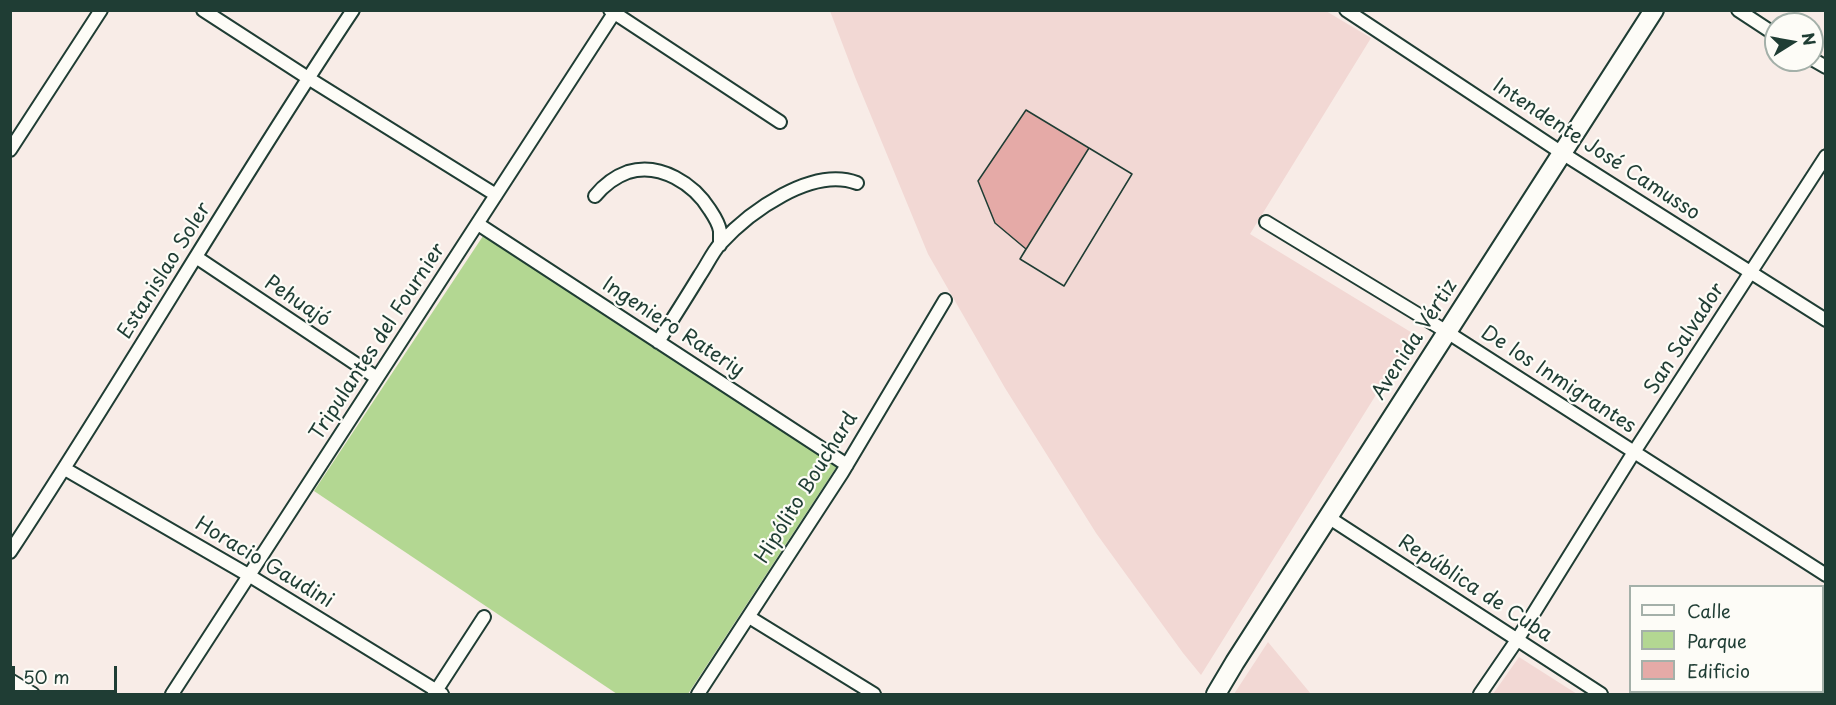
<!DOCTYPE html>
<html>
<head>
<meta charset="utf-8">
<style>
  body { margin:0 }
  #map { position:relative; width:1836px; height:705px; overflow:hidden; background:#f8ece7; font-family:"Playpen Sans",sans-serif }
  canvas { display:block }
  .frame { position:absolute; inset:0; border:12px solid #1f3d34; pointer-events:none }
  .legend { position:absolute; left:1629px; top:585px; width:195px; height:108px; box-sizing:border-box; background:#fdfcf7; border:2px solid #a4b0a9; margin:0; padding:8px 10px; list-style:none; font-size:18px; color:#1f3d34 }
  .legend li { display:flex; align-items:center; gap:12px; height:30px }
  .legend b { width:30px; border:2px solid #a4b0a9 }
  .north { position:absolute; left:1764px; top:12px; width:60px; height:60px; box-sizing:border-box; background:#fdfcf7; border:2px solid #a4b0a9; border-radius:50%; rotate:79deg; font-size:16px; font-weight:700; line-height:24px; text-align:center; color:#1f3d34 }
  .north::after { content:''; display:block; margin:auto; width:21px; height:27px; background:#1f3d34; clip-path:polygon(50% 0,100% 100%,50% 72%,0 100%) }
  .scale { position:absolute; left:12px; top:666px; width:105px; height:27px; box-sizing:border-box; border:3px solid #1f3d34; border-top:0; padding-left:8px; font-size:18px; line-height:21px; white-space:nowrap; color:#1f3d34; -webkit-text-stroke:4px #fdfcf7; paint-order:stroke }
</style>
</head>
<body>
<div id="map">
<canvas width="1836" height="705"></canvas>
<div class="frame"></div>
<ul class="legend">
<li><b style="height:8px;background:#fdfcf7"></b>Calle</li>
<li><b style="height:16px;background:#b3d792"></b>Parque</li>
<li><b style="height:16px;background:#e5aaa7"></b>Edificio</li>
</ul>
<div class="north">N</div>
<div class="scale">50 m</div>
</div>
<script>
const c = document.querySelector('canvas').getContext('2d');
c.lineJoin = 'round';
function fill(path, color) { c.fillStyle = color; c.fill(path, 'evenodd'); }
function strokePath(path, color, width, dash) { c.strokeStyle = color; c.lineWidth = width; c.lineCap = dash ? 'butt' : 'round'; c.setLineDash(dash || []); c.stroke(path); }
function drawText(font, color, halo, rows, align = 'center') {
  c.font = font + ' "Playpen Sans",sans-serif'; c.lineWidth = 4.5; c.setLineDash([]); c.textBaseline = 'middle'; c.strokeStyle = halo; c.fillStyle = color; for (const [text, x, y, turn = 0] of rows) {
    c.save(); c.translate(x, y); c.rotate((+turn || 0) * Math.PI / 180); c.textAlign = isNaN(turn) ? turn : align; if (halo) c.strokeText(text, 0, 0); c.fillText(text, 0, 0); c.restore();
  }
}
fill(new Path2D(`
  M 830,11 L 1326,11 L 1371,38 L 1250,234 L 1414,334 L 1201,675 L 1183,653 L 1096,533 L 1005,388 L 928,254 L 855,77 Z
  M 1268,642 L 1311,694 L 1234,694 Z
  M 1519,657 L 1577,694 L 1493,694 Z`), '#f2d8d4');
fill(new Path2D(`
  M 483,236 L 837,466 L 688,694 L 617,694 L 314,491 Z`), '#b3d792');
const building = new Path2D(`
  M 1026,110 L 1132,174 L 1064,286 L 1020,259 L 1026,249 L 995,223 L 978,181 Z
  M 1089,148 L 1132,174 L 1064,286 L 1020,259 Z`);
fill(building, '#e5aaa7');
strokePath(building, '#1f3d34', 1.5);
const street = new Path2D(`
  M 203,10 L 308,78 L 496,195
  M 610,10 L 780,122
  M 1346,10 L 1562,153 L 1826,320
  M 1738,10 L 1776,35
  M 1812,59 L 1826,67
  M 10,150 L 101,10
  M 595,196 C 604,185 614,177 628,172 C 660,162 694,184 710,210 C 714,216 719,224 720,231 C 720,236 720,241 720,245
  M 1266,222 L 1447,332 L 1826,575
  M 478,224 L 847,465
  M 196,257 L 377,378
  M 658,342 C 672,320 686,298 700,275 C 707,265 712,253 720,244 C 749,212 812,166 857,183
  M 65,469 L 250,576 L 442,694
  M 1328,517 L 1601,694
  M 10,552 C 128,373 234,188 353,10
  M 749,617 L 874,694
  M 10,680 L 33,694
  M 172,694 L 616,10
  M 434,694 L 484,617
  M 698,694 L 842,473 L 945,300
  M 1480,694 L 1517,640 L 1634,452 L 1826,156
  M 1749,694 L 1751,692`);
const secondary = new Path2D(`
  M 1216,694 L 1235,662 L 1654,10`);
strokePath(street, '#1f3d34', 16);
strokePath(secondary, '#1f3d34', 22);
strokePath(street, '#fdfcf7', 12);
strokePath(secondary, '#fdfcf7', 18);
drawText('20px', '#1f3d34', '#fdfcf7', [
  ["Intendente José Camusso",1596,150,33],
  ["Estanislao Soler",165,271,-58],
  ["Pehuajó",297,302,34],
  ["Ingeniero Rateriy",673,328,33],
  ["San Salvador",1685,339,-57],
  ["Avenida Vértiz",1415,340,-57],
  ["Tripulantes del Fournier",378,342,-57],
  ["De los Inmigrantes",1558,380,33],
  ["Hipólito Bouchard",807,488,-58],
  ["Horacio Gaudini",264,563,31],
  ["República de Cuba",1475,589,33]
]);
</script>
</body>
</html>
